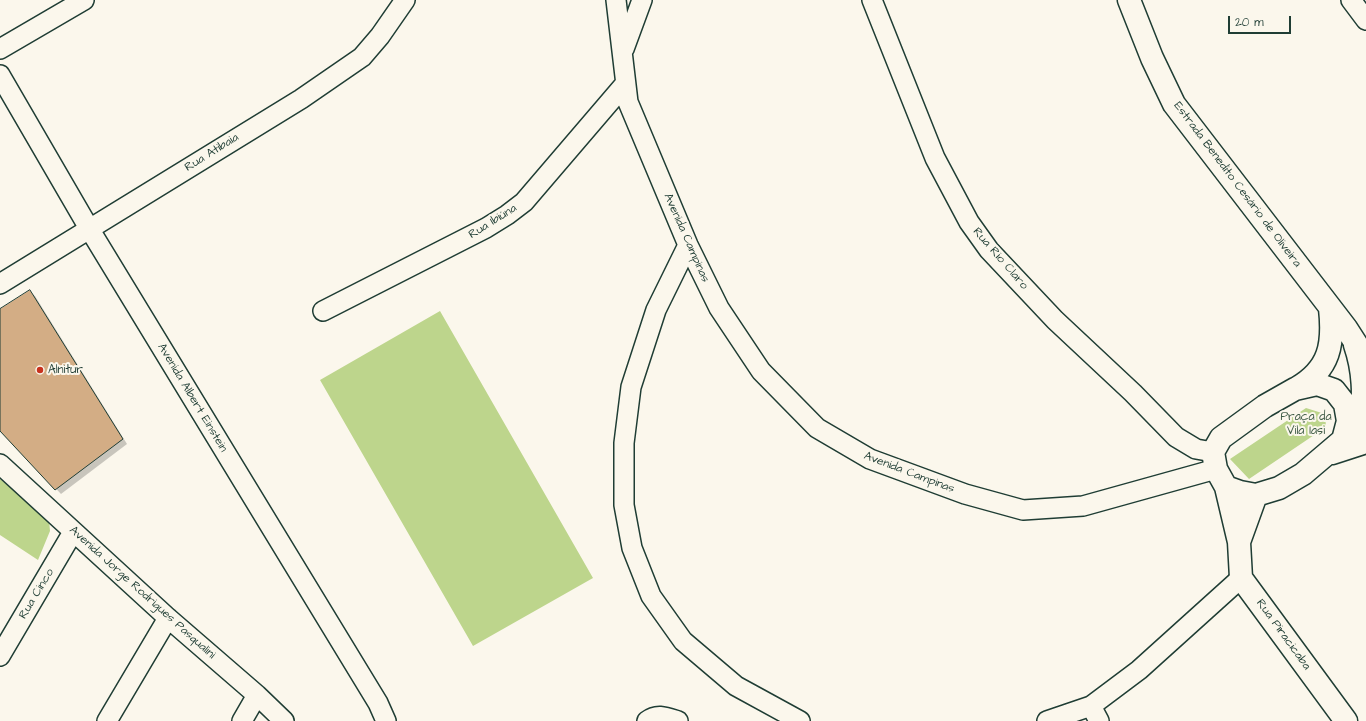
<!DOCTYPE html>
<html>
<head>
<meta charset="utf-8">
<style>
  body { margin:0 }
  #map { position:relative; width:1366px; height:721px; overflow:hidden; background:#fbf7ec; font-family:"Architects Daughter",sans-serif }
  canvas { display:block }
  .scale { position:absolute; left:1228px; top:16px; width:63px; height:18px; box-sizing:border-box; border:2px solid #1f3d34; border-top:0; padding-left:5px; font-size:12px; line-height:14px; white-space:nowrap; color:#1f3d34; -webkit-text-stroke:3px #fbf7ec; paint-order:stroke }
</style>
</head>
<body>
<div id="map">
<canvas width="1366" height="721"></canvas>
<div class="scale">20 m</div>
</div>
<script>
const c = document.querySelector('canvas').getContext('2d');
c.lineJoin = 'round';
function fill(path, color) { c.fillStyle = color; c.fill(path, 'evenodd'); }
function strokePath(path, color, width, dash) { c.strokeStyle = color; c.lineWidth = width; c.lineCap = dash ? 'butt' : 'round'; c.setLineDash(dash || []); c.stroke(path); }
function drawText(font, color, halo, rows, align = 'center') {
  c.font = font + ' "Architects Daughter",sans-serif'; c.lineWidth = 4; c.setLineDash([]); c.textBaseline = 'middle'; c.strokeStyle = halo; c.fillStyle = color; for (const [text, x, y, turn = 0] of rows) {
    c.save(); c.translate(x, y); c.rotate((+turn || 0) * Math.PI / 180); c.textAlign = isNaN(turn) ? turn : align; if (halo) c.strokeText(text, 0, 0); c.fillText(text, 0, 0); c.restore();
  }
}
fill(new Path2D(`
  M 440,311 L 593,578 L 473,646 L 320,380 Z
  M 1306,408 L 1325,414 L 1326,427 L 1249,479 L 1230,459 Z
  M 0,479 L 49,520 L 50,531 L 38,560 L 0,535 Z`), '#bdd58c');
fill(new Path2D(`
  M 30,292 L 35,296 L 127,444 L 61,494 L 0,429 L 0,310 Z`), '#0003');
const building = new Path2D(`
  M 30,290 L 123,439 L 55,490 L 0,431 L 0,309 Z`);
fill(building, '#d3ad85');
strokePath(building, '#1f3d34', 1);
const minor = new Path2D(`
  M 616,0 L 628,102 L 688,245 L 719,308 L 761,371 L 817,428 L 870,459 L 965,494 L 1023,510 L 1083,506 L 1216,469
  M 872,0 L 935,158 L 969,222 L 989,250 L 1055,320 L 1133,393 L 1176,437 L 1196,449 L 1213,452
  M 1351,0 L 1366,20
  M 0,49 L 84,0
  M 624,49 L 642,0
  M 0,75 L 90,230 L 378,703 L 386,721
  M 688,245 L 656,310 L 631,387 L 624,443 L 624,505 L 632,548 L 651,596 L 683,641 L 736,686 L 800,721
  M 0,284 L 301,99 L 362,57 L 380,36 L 405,0
  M 323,311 L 486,228 L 507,215 L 524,202 L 625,84
  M 0,464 L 168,618 L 257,695 L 284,721
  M 0,656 L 73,532
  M 1091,706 L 1099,721
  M 107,721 L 168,618
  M 242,721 L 257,695
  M 647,721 C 657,713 666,717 678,721
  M 1047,721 L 1091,706 L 1139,670 L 1241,578`);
const secondary = new Path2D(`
  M 1129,0 L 1152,58 L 1174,104 L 1346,328 L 1366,359
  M 1317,384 L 1334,390 L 1345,404 L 1348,421 L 1343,440 L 1303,474 L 1279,488 L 1256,495 L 1240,492 L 1226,487 L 1216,469 L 1213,452 L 1221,438 L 1265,406 L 1295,389 Z
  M 1297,388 C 1330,369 1334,344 1330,308
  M 1347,436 C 1350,432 1357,427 1359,422 C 1366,399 1363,368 1355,345
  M 1332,453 L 1366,442
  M 1226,487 L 1239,542 L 1241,578 L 1346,721
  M 1239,542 L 1256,495`);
strokePath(minor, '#1f3d34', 22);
strokePath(secondary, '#1f3d34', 25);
strokePath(minor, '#fbf7ec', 19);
strokePath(secondary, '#fbf7ec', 22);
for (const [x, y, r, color] of [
  [40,370,4,"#c8321e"]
]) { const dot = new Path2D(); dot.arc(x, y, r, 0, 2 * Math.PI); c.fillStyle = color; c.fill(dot); strokePath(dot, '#fbf7ec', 1.5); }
drawText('12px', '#1f3d34', '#fbf7ec', [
  ["Rua Atibaia",212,153,-32],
  ["Estrada Benedito Cesário de Oliveira",1237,185,53],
  ["Rua Ibiúna",493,222,-32],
  ["Avenida Campinas",686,238,66],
  ["Rua Rio Claro",1000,259,49],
  ["Avenida Albert Einstein",192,398,59],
  ["Avenida Campinas",909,473,21],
  ["Avenida Jorge Rodrigues Pasqualini",142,593,42],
  ["Rua Cinco",37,594,-59],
  ["Rua Piracicaba",1283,635,54]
]);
drawText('12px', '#1f3d34', '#fbf7ec', [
  ["Alnitur",48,370]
], 'left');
drawText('12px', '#3f5b46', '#fbf7ec', [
  ["Praça da",1306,417],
  ["Vila Iasi",1306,431]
]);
</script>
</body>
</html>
